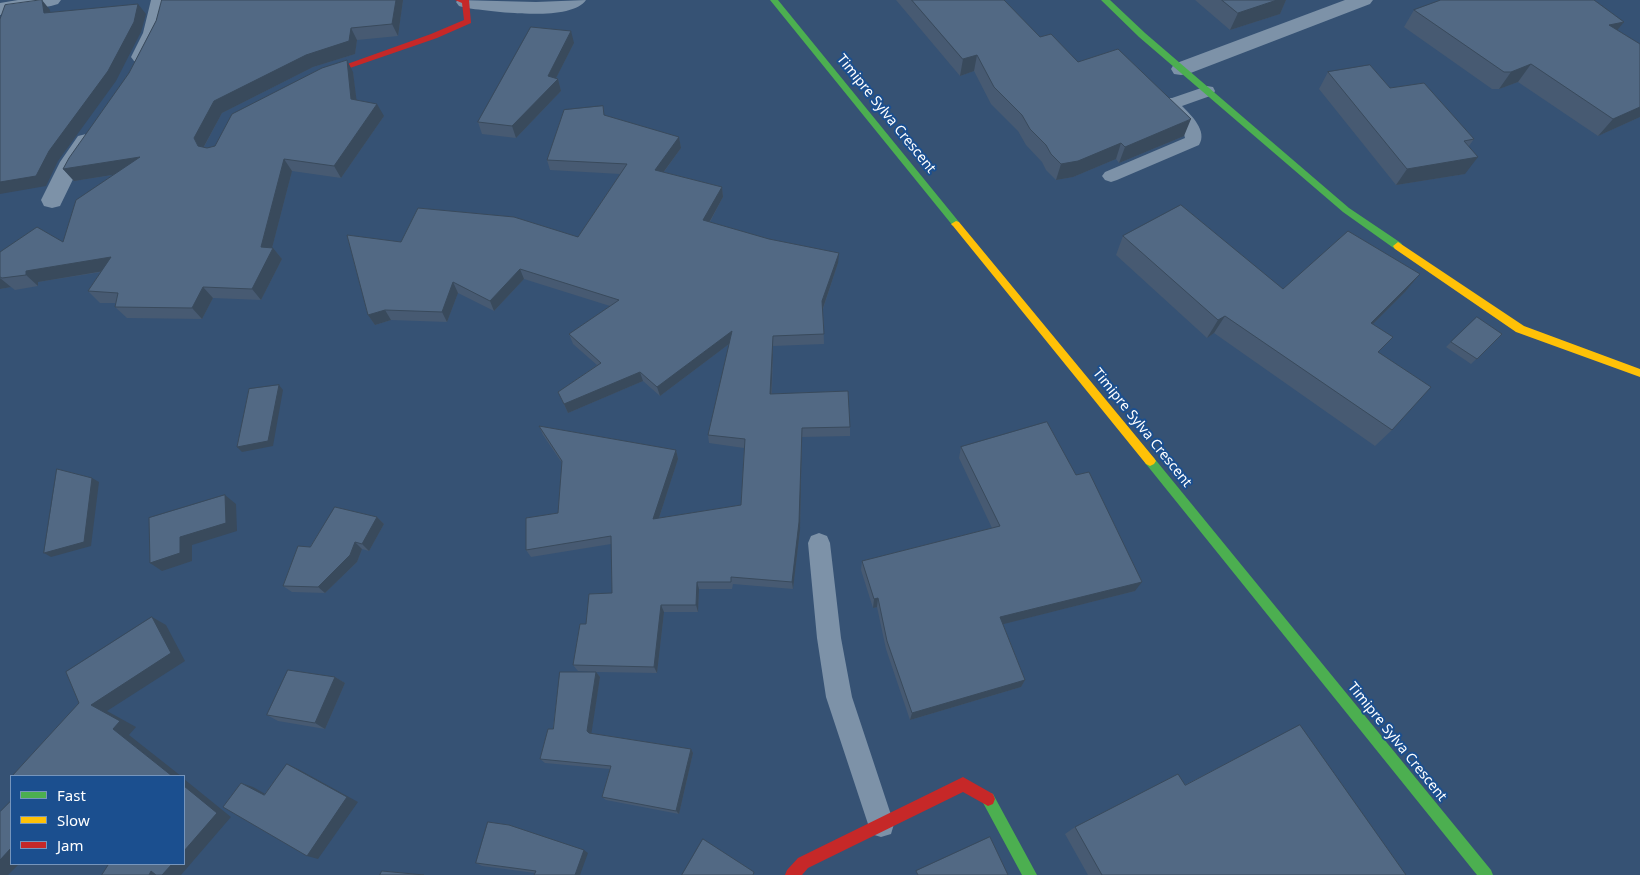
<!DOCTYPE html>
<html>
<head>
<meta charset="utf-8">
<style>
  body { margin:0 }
  #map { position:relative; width:1640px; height:875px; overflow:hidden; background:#365274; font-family:"Noto Sans",sans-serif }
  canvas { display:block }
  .legend { position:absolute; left:10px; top:775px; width:175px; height:90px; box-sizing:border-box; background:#1b4f8f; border:1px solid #7695bc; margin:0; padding:6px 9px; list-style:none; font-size:15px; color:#fff }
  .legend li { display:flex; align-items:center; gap:10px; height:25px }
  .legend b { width:25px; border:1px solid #7695bc }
</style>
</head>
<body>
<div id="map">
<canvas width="1640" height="875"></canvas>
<ul class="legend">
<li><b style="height:6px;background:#4caf50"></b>Fast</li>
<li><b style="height:6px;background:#ffc107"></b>Slow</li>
<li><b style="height:6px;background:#c62828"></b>Jam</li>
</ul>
</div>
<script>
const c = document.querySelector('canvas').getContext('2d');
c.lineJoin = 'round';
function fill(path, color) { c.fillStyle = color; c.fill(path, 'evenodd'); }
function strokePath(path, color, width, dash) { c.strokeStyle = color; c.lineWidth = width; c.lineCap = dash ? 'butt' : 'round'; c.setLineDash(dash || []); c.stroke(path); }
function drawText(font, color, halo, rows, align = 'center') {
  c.font = font + ' "Noto Sans",sans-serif'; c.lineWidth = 4; c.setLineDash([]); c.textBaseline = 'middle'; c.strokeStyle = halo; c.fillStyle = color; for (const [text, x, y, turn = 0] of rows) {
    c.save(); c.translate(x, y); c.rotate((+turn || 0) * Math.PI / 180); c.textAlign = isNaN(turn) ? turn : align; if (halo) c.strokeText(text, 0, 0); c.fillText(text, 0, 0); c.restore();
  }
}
fill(new Path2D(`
  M 1207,86 L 1213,87 L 1215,91 L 1213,95 L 1182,106 C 1191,115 1208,131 1199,145 L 1117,180 L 1111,182 L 1105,180 L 1102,176 L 1105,172 L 1185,138 L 1182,127 L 1161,102 L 1163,98 L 1172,98 Z
  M 819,533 L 827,536 L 830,543 L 841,638 L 852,697 L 894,824 L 891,834 L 881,837 L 871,834 L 868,824 L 826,697 L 817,638 L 808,543 L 811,536 Z`), '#7d92a8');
fill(new Path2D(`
  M 18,0 L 61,0 L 58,4 L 51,6 L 0,15 L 0,3 Z
  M 151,0 L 171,0 L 163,33 L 148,61 L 141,63 L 134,61 L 131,57 L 143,33 Z
  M 458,0 L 536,2 L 586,0 C 570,23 491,11 466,8 L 459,6 L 456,2 Z
  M 1345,0 L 1373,0 L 1370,4 L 1188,74 L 1181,75 L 1174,74 L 1171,69 L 1174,64 Z
  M 86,134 L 94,136 L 97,141 L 78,169 L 60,206 L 52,208 L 44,206 L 41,200 L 60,162 L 78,136 Z`), '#7d92a8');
fill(new Path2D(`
  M 770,0 L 778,0 L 959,222 L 959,226 L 953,226 Z
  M 1101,0 L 1110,0 L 1145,33 L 1349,208 L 1401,243 L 1403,246 L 1401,249 L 1395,249 L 1343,212 L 1139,37 Z
  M 1150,456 L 1154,458 L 1491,870 L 1493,875 L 1477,875 L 1146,464 L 1144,461 L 1146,458 Z
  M 988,792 L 993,794 L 1037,875 L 1022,875 L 981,799 L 983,794 Z`), '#4caf50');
fill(new Path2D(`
  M 956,221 L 959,222 L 1154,458 L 1156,461 L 1154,464 L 1150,466 L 1146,464 L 953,226 L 951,224 Z
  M 1398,242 L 1524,326 L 1640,369 L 1640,377 L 1516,332 L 1395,249 L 1393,246 Z`), '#ffc107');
fill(new Path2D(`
  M 455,0 L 469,0 L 471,23 L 437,38 L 318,79 L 315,80 L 311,77 L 431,34 L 464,20 L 462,3 Z
  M 963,777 L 993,794 L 995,799 L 993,804 L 988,806 L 963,792 L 808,868 L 802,875 L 785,875 L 787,870 L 798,858 Z`), '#c62828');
fill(new Path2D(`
  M 162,0 L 403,0 L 398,36 L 357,40 L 355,54 L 313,67 L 222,113 L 204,147 L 207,148 L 215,146 L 353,72 L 356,100 L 384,116 L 341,178 L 292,171 L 272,248 L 273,248 L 282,259 L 261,300 L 213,298 L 202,319 L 127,318 L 115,307 L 116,303 L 100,303 L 88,291 L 101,272 L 38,282 L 38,286 L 15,290 L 11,287 L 0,289 L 0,252 L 63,242 L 113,175 L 74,181 L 63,169 L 129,73 L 156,21 Z
  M 896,0 L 1004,0 L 1040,37 L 1078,62 L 1184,136 L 1119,163 L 1116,159 L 1073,177 L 1056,180 L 1046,170 L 1042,162 L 1026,145 L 1018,131 L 991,104 L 974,71 L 960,76 Z
  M 1195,0 L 1286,0 L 1280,14 L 1230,30 Z
  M 1414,10 L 1624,22 L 1617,30 L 1640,44 L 1640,117 L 1598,136 L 1518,82 L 1499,89 L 1492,89 L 1404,27 Z
  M 574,43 L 556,78 L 558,79 L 561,91 L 516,138 L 482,134 L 478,122 Z
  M 1328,72 L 1390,88 L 1474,139 L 1469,146 L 1465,174 L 1396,185 L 1319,89 Z
  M 605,116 L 679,137 L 681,148 L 664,172 L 722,187 L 723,197 L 710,222 L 838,263 L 823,309 L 824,344 L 773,346 L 772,394 L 850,427 L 850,436 L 802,437 L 800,530 L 793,589 L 733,584 L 732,589 L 699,589 L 698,612 L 664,612 L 657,673 L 596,672 L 600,677 L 591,733 L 691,749 L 693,753 L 679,814 L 606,800 L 602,797 L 610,769 L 545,763 L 540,759 L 553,729 L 595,672 L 578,671 L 573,665 L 586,624 L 612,593 L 611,544 L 531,557 L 526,550 L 558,513 L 562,463 L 543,435 L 539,426 L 676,450 L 678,459 L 659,518 L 741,505 L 744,448 L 709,443 L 708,435 L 729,344 L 660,396 L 643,381 L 568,413 L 558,392 L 597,365 L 573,344 L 569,334 L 610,306 L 524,279 L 494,311 L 458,293 L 447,322 L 391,320 L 375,325 L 368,315 L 401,242 L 578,237 L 620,174 L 550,170 L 547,160 Z
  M 1123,236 L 1283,289 L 1420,274 L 1405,292 L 1373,324 L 1379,353 L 1392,430 L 1375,446 L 1214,333 L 1207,338 L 1116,255 Z
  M 1502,334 L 1471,364 L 1446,347 L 1451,342 Z
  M 961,447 L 1135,591 L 1003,624 L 1025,680 L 1021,687 L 910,720 L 886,649 L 877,607 L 873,608 L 861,570 L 862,561 L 992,528 L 959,458 Z
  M 377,517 L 384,524 L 369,551 L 362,549 L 357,562 L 325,593 L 292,592 L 283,586 L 310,547 Z
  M 335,677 L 345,683 L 325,729 L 278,721 L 267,715 Z
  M 1185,785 L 1406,875 L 1088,875 L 1065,834 L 1075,827 Z
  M 588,853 L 535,873 L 482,866 L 476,863 Z`), '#475a72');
fill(new Path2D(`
  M 42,0 L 50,10 L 52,24 L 44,13 Z
  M 396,0 L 403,0 L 398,36 L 392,24 Z
  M 1277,0 L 1286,0 L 1280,14 L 1230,30 L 1238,13 Z
  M 138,4 L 146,14 L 141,32 L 116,81 L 58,161 L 46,186 L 0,194 L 0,182 Z
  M 1624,22 L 1610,39 L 1609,25 Z
  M 351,28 L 357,40 L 355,54 L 313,67 L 222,113 L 202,150 L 198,146 L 194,138 L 214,101 Z
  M 571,31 L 574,43 L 553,84 L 558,79 L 561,91 L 516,138 L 512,126 L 548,76 Z
  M 977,55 L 974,71 L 960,76 L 963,59 Z
  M 347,60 L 353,72 L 358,112 L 351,99 Z
  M 1531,64 L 1518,82 L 1499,89 L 1511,72 Z
  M 377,104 L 384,116 L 341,178 L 334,166 Z
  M 1640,107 L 1640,117 L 1598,136 L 1613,119 Z
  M 1191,119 L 1184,136 L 1119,163 L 1125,147 Z
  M 679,137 L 681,148 L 657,181 L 655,170 Z
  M 1121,143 L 1116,159 L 1073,177 L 1056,180 L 1061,164 Z
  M 140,157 L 150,169 L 74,181 L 63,169 Z
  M 1478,157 L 1465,174 L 1396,185 L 1407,169 Z
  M 284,159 L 292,171 L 271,252 L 273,248 L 282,259 L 261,300 L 252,289 L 261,247 Z
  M 722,187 L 723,197 L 705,230 L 703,220 Z
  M 839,253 L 838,263 L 822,311 L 822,301 Z
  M 111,257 L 122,268 L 38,282 L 38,286 L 26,275 L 26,271 Z
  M 520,269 L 524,279 L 494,311 L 490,301 Z
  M 1420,274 L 1405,292 L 1357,340 L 1371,323 Z
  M 0,278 L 11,287 L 0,289 Z
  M 453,282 L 458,293 L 447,322 L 442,312 Z
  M 203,287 L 213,298 L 202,319 L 192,308 Z
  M 385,310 L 391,320 L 375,325 L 368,315 Z
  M 1225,316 L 1214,333 L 1207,338 L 1218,320 Z
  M 732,331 L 733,341 L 660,396 L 657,387 Z
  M 773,336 L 773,346 L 771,403 L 770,394 Z
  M 640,372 L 643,381 L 568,413 L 564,404 Z
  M 279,385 L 283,390 L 273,446 L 242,452 L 237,447 Z
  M 802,428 L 800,530 L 793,589 L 792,582 Z
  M 676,450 L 678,459 L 656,527 L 653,519 Z
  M 92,478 L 99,482 L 91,546 L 51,557 L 44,553 Z
  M 225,495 L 236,504 L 237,531 L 192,545 L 192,561 L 162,571 L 150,563 L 180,537 Z
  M 377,517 L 384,524 L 369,551 L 362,544 Z
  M 355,542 L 362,549 L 357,562 L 325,593 L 318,587 Z
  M 697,582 L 699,589 L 698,612 L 696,605 Z
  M 1142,582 L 1135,591 L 996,626 L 1000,617 Z
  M 878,598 L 877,607 L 873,608 L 874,599 Z
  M 661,605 L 664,612 L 657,673 L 654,667 Z
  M 152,617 L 166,625 L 185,661 L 107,711 L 136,727 L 129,735 L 181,776 L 172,776 L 113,729 L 91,705 Z
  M 596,672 L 600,677 L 591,736 L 587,731 Z
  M 335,677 L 345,683 L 325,729 L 315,723 Z
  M 1025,680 L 1021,687 L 910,720 L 912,713 Z
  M 691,749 L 693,753 L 679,814 L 676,811 Z
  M 287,764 L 298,769 L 358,802 L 318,859 L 307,856 Z
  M 184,779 L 231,817 L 181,875 L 149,875 L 151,871 L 172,864 L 184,864 Z
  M 241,783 L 253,787 L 276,800 L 264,795 Z
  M 11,848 L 11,864 L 19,864 L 8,875 L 0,875 L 0,860 Z
  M 584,850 L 588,853 L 580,875 L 575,875 Z`), '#394a5c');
const building = new Path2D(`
  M 42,0 L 44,13 L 138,4 L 134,22 L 108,71 L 49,151 L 36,176 L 0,182 L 0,19 L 5,5 Z
  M 162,0 L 396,0 L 392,24 L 351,28 L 349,41 L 306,55 L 214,101 L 194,138 L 198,146 L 207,148 L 215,146 L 232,114 L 322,68 L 347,60 L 351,99 L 377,104 L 334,166 L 284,159 L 261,247 L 273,248 L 252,289 L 203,287 L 192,308 L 115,307 L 118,293 L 88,291 L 111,257 L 26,271 L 26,275 L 2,278 L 0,277 L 0,252 L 37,227 L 63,242 L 76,200 L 140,157 L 63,169 L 69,158 L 129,73 L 156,21 Z
  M 912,0 L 1004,0 L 1040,37 L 1051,34 L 1078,62 L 1118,49 L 1191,119 L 1125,147 L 1121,143 L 1078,161 L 1061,164 L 1051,154 L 1046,145 L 1030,129 L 1022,115 L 994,87 L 977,55 L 963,59 Z
  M 1222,0 L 1277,0 L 1238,13 Z
  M 1441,0 L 1594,0 L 1624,22 L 1609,25 L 1640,44 L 1640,107 L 1613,119 L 1531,64 L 1511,72 L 1504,72 L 1414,10 Z
  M 531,27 L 571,31 L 548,76 L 558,79 L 512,126 L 478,122 Z
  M 1370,65 L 1390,88 L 1424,83 L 1474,139 L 1464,141 L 1478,157 L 1407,169 L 1328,72 Z
  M 603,106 L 604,115 L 679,137 L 655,170 L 722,187 L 703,220 L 769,239 L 839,253 L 822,301 L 824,334 L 773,336 L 770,394 L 848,391 L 850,427 L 802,428 L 799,522 L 792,582 L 731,577 L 731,582 L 697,582 L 696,605 L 661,605 L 654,667 L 573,665 L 580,624 L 586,624 L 589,594 L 612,593 L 611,536 L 526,550 L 526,518 L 558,513 L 562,461 L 539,426 L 676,450 L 653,519 L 741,505 L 745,439 L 708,435 L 732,331 L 657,387 L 640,372 L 564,404 L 558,392 L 601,363 L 569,334 L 619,300 L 520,269 L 490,301 L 453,282 L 442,312 L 385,310 L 368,315 L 347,235 L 401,242 L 418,208 L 514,217 L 578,237 L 627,164 L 547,160 L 564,110 Z
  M 1181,205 L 1283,289 L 1348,231 L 1420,274 L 1371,323 L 1393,337 L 1378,352 L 1431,387 L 1392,430 L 1225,316 L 1218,320 L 1123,236 Z
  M 1477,317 L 1502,334 L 1477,359 L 1451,342 Z
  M 279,385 L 268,441 L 237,447 L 249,389 Z
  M 1047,422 L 1076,475 L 1089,472 L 1142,582 L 1000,617 L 1025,680 L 912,713 L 887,641 L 878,598 L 874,599 L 862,561 L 1000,526 L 961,447 Z
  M 57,469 L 92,478 L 84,542 L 44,553 Z
  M 225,495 L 226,523 L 180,537 L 180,553 L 150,563 L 149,518 Z
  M 335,507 L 377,517 L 362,544 L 355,542 L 350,555 L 318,587 L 283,586 L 298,546 L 310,547 Z
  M 152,617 L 171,653 L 91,705 L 120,721 L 113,729 L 172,776 L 12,776 L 79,703 L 66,672 Z
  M 288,670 L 335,677 L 315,723 L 267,715 Z
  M 560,672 L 596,672 L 587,731 L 589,733 L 691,749 L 676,811 L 602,797 L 611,766 L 540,759 L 548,729 L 553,729 Z
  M 1300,725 L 1406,875 L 1102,875 L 1075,827 L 1178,774 L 1185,785 Z
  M 287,764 L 347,797 L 307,856 L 223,807 L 241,783 L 264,795 Z
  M 184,786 L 217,813 L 184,851 Z
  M 11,801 L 11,848 L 0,860 L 0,812 Z
  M 488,822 L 509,825 L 584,850 L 575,875 L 534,875 L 536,871 L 476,863 Z
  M 990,837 L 1008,875 L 918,875 L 916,871 Z
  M 703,839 L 754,872 L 753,875 L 682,875 Z
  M 109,864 L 172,864 L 162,875 L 156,875 L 151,871 L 149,875 L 102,875 Z
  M 382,871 L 424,875 L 380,875 Z`);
fill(building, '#526984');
strokePath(building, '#394a5c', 1);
drawText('14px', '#fff', '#1b4f8f', [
  ["Timipre Sylva Crescent",886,114,51],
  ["Timipre Sylva Crescent",1142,428,51],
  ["Timipre Sylva Crescent",1397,742,51]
]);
</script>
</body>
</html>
